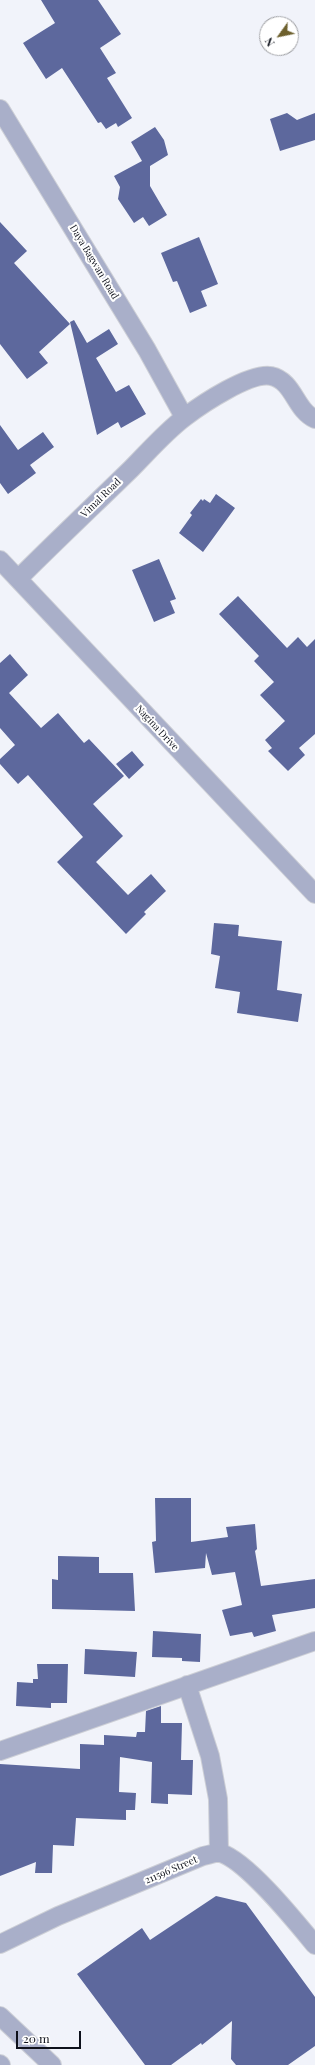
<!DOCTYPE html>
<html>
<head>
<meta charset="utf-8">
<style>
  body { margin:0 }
  #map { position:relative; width:315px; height:2065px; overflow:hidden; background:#f1f3fa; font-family:"Playfair Display",serif }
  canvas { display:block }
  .north { position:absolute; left:259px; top:16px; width:40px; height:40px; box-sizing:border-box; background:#fff; border:1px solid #9fa0a4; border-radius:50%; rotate:237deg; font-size:11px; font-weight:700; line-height:16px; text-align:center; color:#0e111b }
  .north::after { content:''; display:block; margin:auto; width:14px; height:18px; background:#6d602d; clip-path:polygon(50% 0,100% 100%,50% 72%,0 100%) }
  .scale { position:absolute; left:16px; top:2031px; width:65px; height:18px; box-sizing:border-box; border:2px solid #0e111b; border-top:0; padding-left:5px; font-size:12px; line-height:14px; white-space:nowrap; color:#0e111b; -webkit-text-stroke:3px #fff; paint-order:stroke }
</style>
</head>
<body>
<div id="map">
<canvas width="315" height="2065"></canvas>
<div class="north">N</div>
<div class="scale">20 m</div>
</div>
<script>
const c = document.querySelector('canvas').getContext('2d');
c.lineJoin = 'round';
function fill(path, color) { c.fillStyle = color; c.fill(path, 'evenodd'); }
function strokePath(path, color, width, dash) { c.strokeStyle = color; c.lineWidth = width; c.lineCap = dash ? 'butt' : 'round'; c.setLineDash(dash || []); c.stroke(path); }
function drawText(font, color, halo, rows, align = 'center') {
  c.font = font + ' "Playfair Display",serif'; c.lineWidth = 4; c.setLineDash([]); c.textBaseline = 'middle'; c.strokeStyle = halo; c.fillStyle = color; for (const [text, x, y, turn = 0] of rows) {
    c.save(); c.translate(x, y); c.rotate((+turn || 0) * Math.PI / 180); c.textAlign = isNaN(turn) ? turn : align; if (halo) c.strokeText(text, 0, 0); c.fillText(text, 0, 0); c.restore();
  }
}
fill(new Path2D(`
  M 41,0 L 98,0 L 121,34 L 100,48 L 116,73 L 107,78 L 132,118 L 118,127 L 116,123 L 106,129 L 101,122 L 98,123 L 62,68 L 46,79 L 23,43 L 55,23 Z
  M 287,113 L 297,120 L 315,113 L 315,140 L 280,151 L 270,119 Z
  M 155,127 L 164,140 L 168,155 L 150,166 L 150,186 L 167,215 L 149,226 L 143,217 L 134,223 L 118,199 L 120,187 L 114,176 L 142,161 L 131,142 Z
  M 0,222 L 27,251 L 14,263 L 70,324 L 39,352 L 48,363 L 27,379 L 0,344 Z
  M 199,237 L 218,284 L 201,291 L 207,306 L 190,313 L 177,281 L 173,282 L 161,253 Z
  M 74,320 L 87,343 L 109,329 L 118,344 L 96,358 L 116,392 L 129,385 L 146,414 L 121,428 L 118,422 L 97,435 L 70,322 Z
  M 0,425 L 18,450 L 43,432 L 54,447 L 30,465 L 36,473 L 8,494 L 0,483 Z
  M 216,494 L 235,508 L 203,552 L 179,533 L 192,515 L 190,513 L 201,499 L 203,501 L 204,499 L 210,503 Z
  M 159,559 L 176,599 L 170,601 L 175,613 L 154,622 L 132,570 Z
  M 238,596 L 287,648 L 298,637 L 307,647 L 315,639 L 315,734 L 299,748 L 305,755 L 288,771 L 268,751 L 272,748 L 265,740 L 285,721 L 260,695 L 274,682 L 254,661 L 259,656 L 219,614 Z
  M 10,654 L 28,675 L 9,693 L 41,728 L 58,713 L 84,743 L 89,739 L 124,776 L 93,804 L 123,836 L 96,862 L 128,895 L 151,874 L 166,891 L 144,912 L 146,914 L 126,934 L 57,862 L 83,837 L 28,775 L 18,784 L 0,764 L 0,759 L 15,745 L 0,728 L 0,663 Z
  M 132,751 L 144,765 L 129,779 L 116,764 Z
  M 214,923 L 239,925 L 238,936 L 282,941 L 277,990 L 302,994 L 298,1022 L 237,1013 L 240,992 L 215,988 L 220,956 L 211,954 Z
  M 155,1498 L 191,1498 L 191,1542 L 228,1537 L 226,1527 L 255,1524 L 257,1549 L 255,1551 L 261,1586 L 315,1579 L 315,1608 L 272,1615 L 276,1631 L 254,1637 L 252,1632 L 230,1636 L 222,1610 L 242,1605 L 235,1572 L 212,1575 L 206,1553 L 205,1568 L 155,1573 L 152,1542 L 156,1541 Z
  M 58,1556 L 99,1557 L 99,1573 L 133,1573 L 135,1611 L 52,1609 L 52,1579 L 58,1580 Z
  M 153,1631 L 201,1634 L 200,1662 L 182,1661 L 182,1658 L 152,1657 Z
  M 85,1649 L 137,1652 L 135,1677 L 84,1674 Z
  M 37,1664 L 68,1664 L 67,1703 L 51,1703 L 51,1708 L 16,1706 L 17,1682 L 33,1683 L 33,1679 L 38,1679 Z
  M 161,1706 L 161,1723 L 182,1723 L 181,1760 L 193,1760 L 192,1795 L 168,1794 L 168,1804 L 151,1803 L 152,1762 L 120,1757 L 119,1792 L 136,1793 L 135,1810 L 126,1810 L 126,1820 L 76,1818 L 74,1846 L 53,1845 L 52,1873 L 35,1873 L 36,1862 L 0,1876 L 0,1764 L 80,1769 L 80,1744 L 104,1745 L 104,1735 L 136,1737 L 137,1732 L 145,1732 L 146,1711 Z
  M 216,1896 L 246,1903 L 315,1997 L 315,2046 L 288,2065 L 236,2065 L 231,2059 L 232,2021 L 202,2045 L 201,2043 L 171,2065 L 145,2065 L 77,1974 L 142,1928 L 150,1940 Z`), '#5d689d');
const street = new Path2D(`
  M 0,109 L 147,350 L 184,417
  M 0,560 L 315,894
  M 18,579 C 55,542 93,506 131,469 C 148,452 165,432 185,417 C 202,404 250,372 271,376 C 294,381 295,410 315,419
  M 187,1685 L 210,1756 L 218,1799 L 219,1853
  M 0,1751 L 315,1641
  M 0,1944 L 58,1916 L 203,1856 C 209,1855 216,1852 221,1853 C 248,1862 296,1922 315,1945
  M 0,2016 L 52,2065
  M 0,2064 L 1,2065`);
strokePath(street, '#cdcfd6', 20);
strokePath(street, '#a9afc9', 18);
drawText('10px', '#0e111b', '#fff', [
  ["Daya Bagwan Road",94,262,59],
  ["Vimal Road",101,498,-44],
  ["Nagina Drive",157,728,47],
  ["211596 Street",171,1870,-23]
]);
</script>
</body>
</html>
